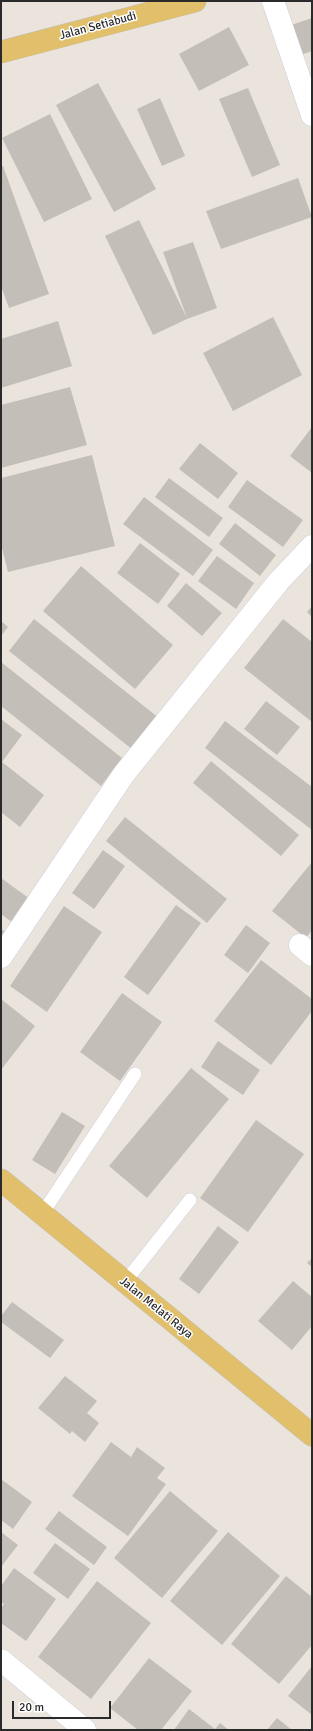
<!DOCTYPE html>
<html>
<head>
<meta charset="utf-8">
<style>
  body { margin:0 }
  #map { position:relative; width:313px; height:1731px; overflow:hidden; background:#eae4dd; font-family:Signika,sans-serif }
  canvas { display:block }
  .frame { position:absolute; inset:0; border:2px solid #2a2a2a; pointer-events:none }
  .scale { position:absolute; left:12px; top:1701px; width:99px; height:18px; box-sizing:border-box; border:2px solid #2a2a2a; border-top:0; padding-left:5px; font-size:12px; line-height:14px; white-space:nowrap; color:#2a2a2a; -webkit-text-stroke:3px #fff; paint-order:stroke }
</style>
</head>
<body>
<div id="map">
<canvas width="313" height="1731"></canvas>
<div class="frame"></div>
<div class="scale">20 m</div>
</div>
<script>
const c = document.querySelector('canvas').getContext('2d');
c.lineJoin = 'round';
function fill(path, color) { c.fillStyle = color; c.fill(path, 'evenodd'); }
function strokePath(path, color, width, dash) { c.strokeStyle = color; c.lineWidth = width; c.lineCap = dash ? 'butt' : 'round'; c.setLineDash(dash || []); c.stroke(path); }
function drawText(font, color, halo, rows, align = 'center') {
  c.font = font + ' Signika,sans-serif'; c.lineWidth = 3; c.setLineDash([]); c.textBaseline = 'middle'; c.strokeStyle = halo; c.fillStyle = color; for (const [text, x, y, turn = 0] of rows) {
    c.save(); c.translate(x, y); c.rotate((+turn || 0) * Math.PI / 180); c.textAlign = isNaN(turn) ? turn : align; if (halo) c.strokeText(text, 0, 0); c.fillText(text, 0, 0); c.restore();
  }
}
fill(new Path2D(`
  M 312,18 L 312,51 L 295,57 L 285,27 Z
  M 229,27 L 249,65 L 199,91 L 179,54 Z
  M 98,83 L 156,189 L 114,212 L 56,105 Z
  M 248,88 L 280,165 L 252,177 L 219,99 Z
  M 160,98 L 185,156 L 162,166 L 137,109 Z
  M 50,114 L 92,199 L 44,222 L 2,138 Z
  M 1,166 L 3,166 L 49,294 L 9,308 L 1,286 Z
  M 298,178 L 312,217 L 221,249 L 206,211 Z
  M 139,220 L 187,318 L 163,252 L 193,242 L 217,308 L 187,319 L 153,335 L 105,236 Z
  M 273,317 L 302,375 L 233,411 L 203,353 Z
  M 58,321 L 72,366 L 1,388 L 1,339 Z
  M 70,387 L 87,445 L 1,468 L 1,405 Z
  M 312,427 L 312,473 L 290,456 Z
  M 200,443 L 238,473 L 218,499 L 179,469 Z
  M 92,455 L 115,546 L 8,572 L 1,544 L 1,478 Z
  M 169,478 L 223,518 L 209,537 L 155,497 Z
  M 247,480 L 303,520 L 283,547 L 228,507 Z
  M 144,497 L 213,550 L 193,576 L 123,524 Z
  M 235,523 L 276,555 L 260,576 L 219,544 Z
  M 140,543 L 180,574 L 158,604 L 117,573 Z
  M 217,556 L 254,583 L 236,609 L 198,581 Z
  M 81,566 L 173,645 L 135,689 L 43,611 Z
  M 186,583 L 222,613 L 202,636 L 167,606 Z
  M 312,606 L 312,617 L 307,612 Z
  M 34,619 L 159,718 L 133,750 L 9,651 Z
  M 283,619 L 312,642 L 312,722 L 244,668 Z
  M 1,621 L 8,627 L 1,636 Z
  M 1,662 L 122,758 L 101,786 L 1,706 Z
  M 266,701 L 300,727 L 277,755 L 244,729 Z
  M 1,719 L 22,735 L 2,762 L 44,795 L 20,827 L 1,812 Z
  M 225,721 L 312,787 L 312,830 L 205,748 Z
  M 211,761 L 299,835 L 281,856 L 193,783 Z
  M 125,817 L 227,899 L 207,923 L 106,841 Z
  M 103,850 L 125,866 L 94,909 L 72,893 Z
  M 312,862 L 312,930 L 306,938 L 272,911 Z
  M 1,878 L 30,899 L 13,923 L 1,914 Z
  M 176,905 L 201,923 L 148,995 L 124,977 Z
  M 64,906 L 102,932 L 47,1012 L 10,986 Z
  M 246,925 L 270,943 L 248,973 L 224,955 Z
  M 1,929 L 7,933 L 1,941 Z
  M 261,960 L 312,999 L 312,1011 L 271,1065 L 214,1021 Z
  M 122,993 L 162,1022 L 120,1081 L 80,1052 Z
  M 1,999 L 35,1026 L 1,1070 Z
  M 218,1041 L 260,1070 L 243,1095 L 201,1067 Z
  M 191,1068 L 229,1099 L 147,1198 L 109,1166 Z
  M 62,1112 L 85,1126 L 55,1174 L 32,1160 Z
  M 256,1120 L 304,1154 L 248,1232 L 200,1198 Z
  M 218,1226 L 239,1242 L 199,1294 L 179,1279 Z
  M 312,1258 L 312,1267 L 307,1263 Z
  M 293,1281 L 312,1297 L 312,1326 L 292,1350 L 258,1321 Z
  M 12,1302 L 64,1340 L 50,1358 L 1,1322 L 1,1316 Z
  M 65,1376 L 97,1401 L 87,1413 L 99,1423 L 85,1442 L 72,1431 L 70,1434 L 38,1408 Z
  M 111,1442 L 131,1457 L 137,1447 L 165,1468 L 157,1478 L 166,1484 L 128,1536 L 72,1496 Z
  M 1,1479 L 32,1502 L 13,1529 L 1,1520 Z
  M 170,1491 L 218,1531 L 162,1598 L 114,1558 Z
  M 59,1511 L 107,1547 L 94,1565 L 45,1529 Z
  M 1,1532 L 18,1545 L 1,1567 Z
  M 228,1532 L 280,1576 L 222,1645 L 170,1601 Z
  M 55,1543 L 90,1569 L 68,1599 L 33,1573 Z
  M 14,1568 L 56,1599 L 26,1641 L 1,1623 L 1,1608 L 4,1604 L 1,1602 L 1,1586 Z
  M 286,1576 L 312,1597 L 312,1645 L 279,1684 L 231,1644 Z
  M 97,1581 L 151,1623 L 91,1699 L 38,1657 Z
  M 149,1658 L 192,1691 L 161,1730 L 138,1730 L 110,1708 Z
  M 312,1666 L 312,1715 L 288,1696 Z
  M 189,1709 L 215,1729 L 220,1723 L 229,1730 L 174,1730 Z
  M 277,1718 L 292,1730 L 267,1730 Z`), '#c3bfb8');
const lane = new Path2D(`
  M 42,1214 L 135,1074
  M 125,1282 L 190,1200`);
const street = new Path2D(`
  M 273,1 L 312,115
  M 300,945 L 312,955
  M 1,957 L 124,774 L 279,581 L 312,546
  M 1,1660 L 85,1730`);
const primary = new Path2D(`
  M 1,52 L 195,1
  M 1,1180 L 312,1435`);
strokePath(lane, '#cccfda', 14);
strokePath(street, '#cccfda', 23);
strokePath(primary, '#c3c3c3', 23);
strokePath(lane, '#fff', 13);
strokePath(street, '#fff', 22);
strokePath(primary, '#e1bf6b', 22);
drawText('12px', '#2a2a2a', '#fff', [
  ["Jalan Setiabudi",98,26,-15],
  ["Jalan Melati Raya",156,1308,39]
]);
</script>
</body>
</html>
